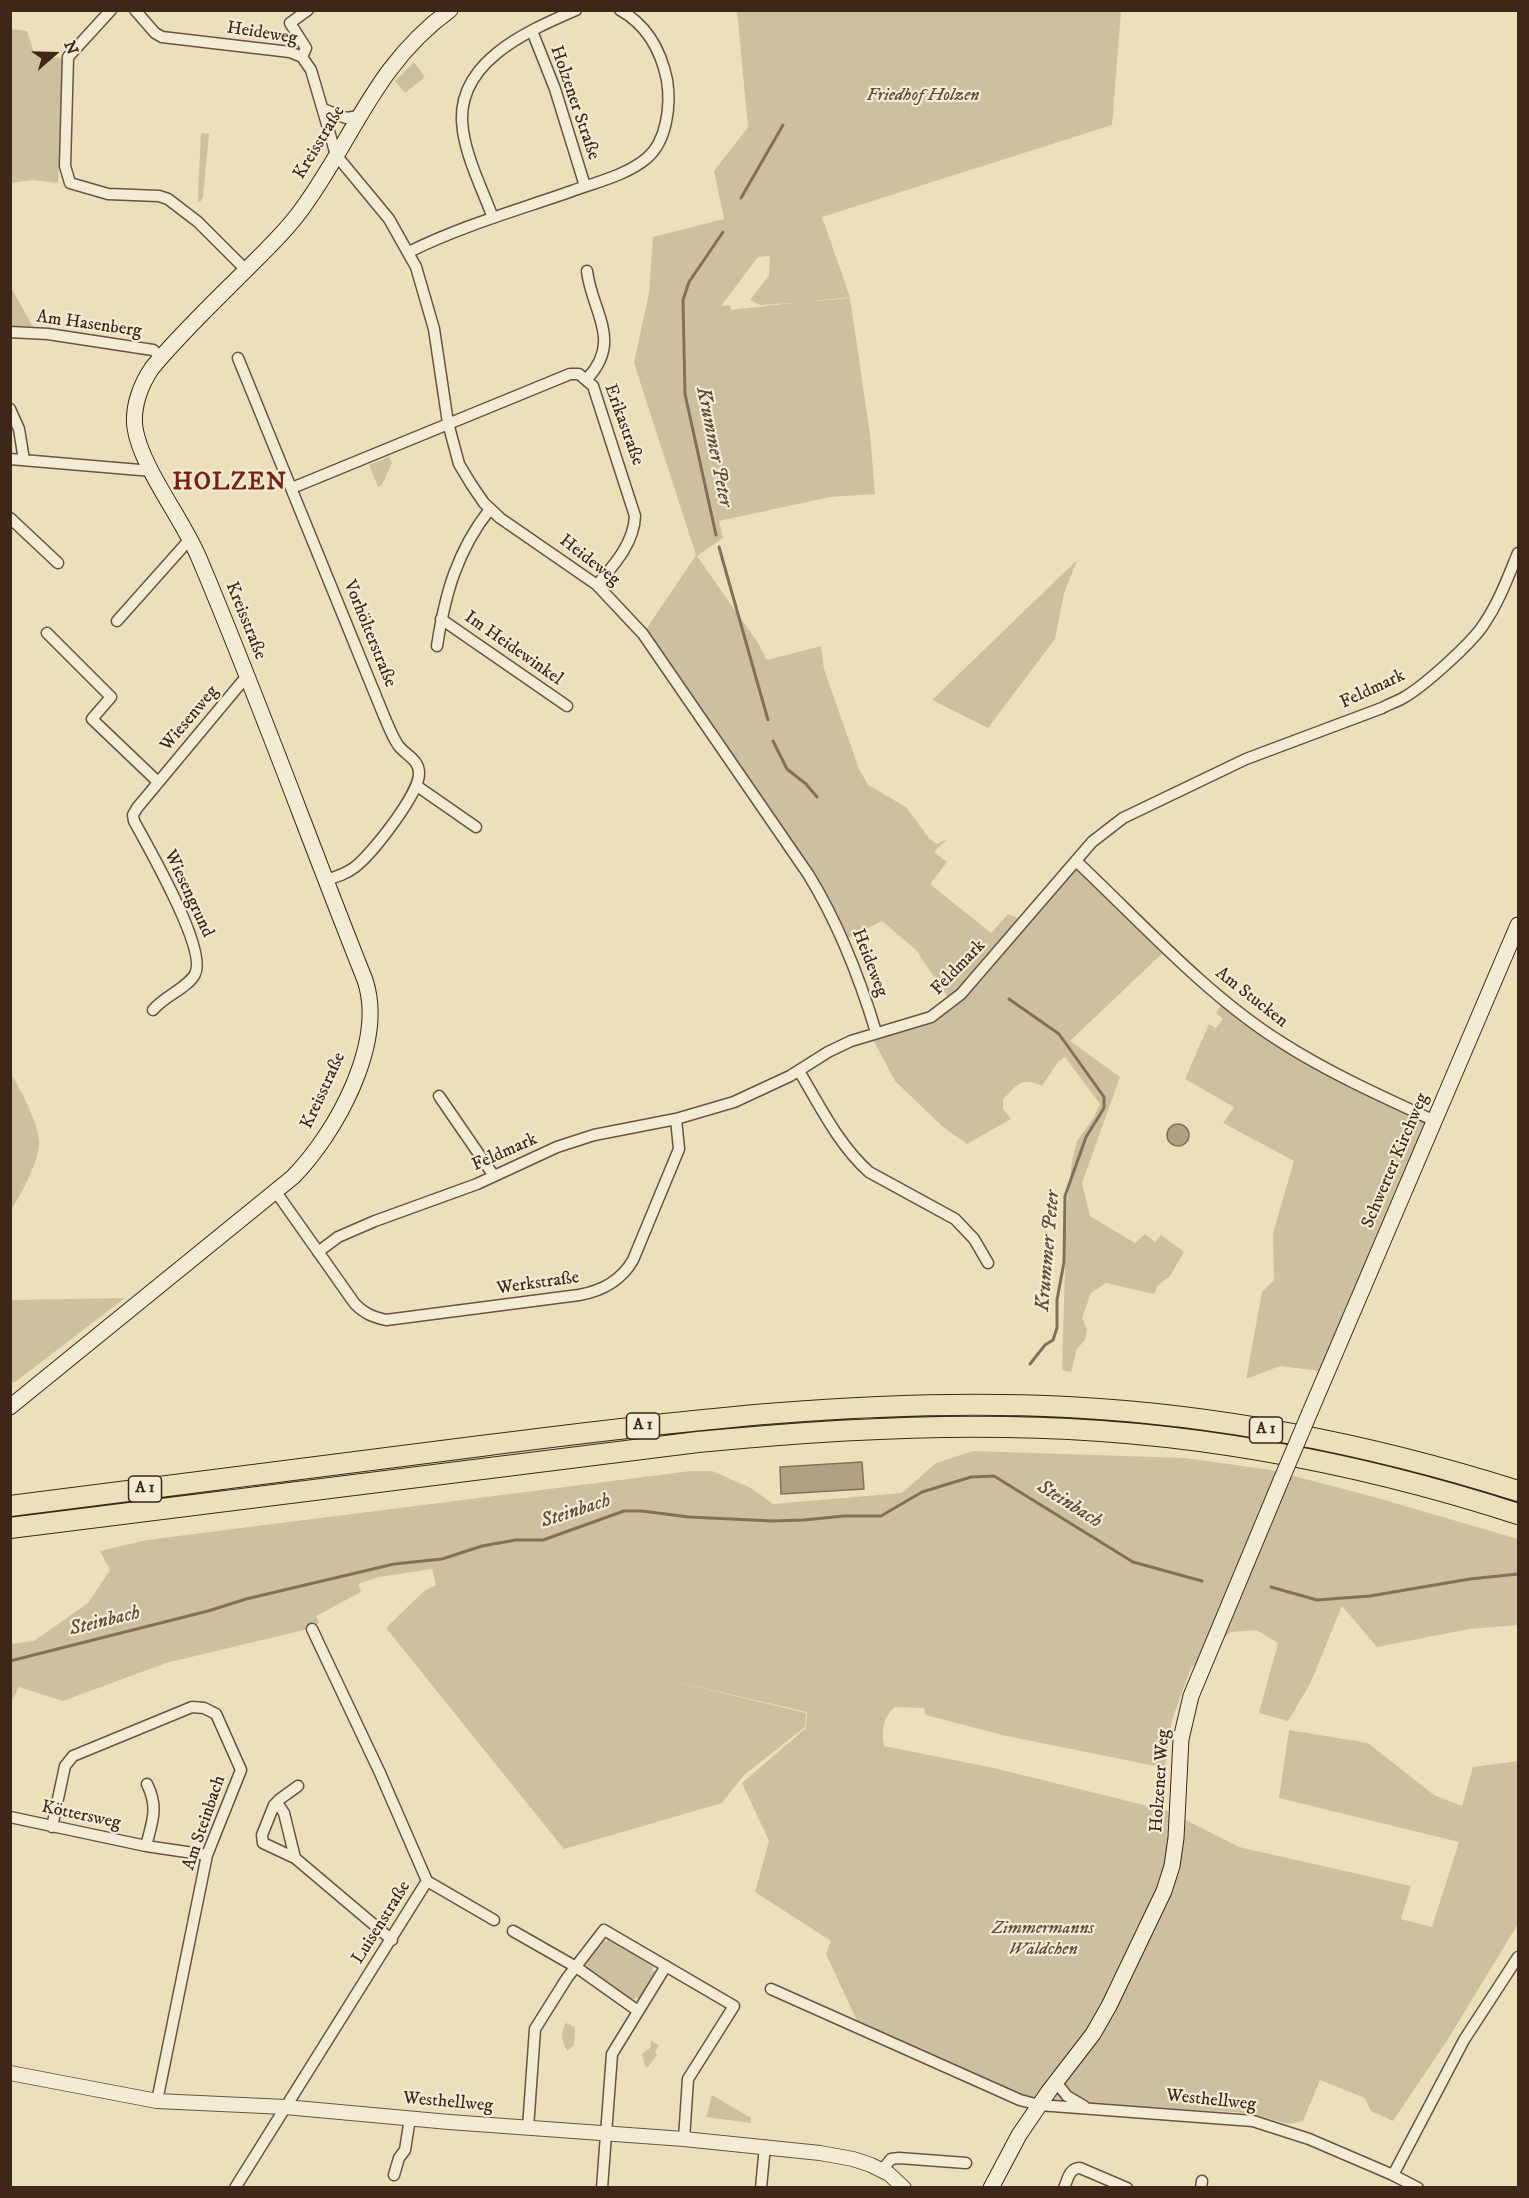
<!DOCTYPE html>
<html>
<head>
<meta charset="utf-8">
<style>
  body { margin:0 }
  #map { position:relative; width:1529px; height:2198px; overflow:hidden; background:#ece0bb; font-family:"IM FELL DW Pica",serif }
  canvas { display:block }
  .frame { position:absolute; inset:0; border:12px solid #3e2618; pointer-events:none }
  .north { position:absolute; left:24px; top:24px; width:60px; height:60px; -webkit-text-stroke:4px #f3ebd3; paint-order:stroke; rotate:70deg; font-size:16px; font-weight:700; line-height:24px; text-align:center; color:#3e2618 }
  .north::after { content:''; display:block; margin:auto; width:21px; height:27px; background:#3e2618; clip-path:polygon(50% 0,100% 100%,50% 72%,0 100%) }
</style>
</head>
<body>
<div id="map">
<canvas width="1529" height="2198"></canvas>
<div class="frame"></div>
<div class="north">N</div>
</div>
<script>
const c = document.querySelector('canvas').getContext('2d');
c.lineJoin = 'round';
function fill(path, color) { c.fillStyle = color; c.fill(path, 'evenodd'); }
function strokePath(path, color, width, dash) { c.strokeStyle = color; c.lineWidth = width; c.lineCap = dash ? 'butt' : 'round'; c.setLineDash(dash || []); c.stroke(path); }
function drawText(font, color, halo, rows, align = 'center') {
  c.font = font + ' "IM FELL DW Pica",serif'; c.lineWidth = 4.5; c.setLineDash([]); c.textBaseline = 'middle'; c.strokeStyle = halo; c.fillStyle = color; for (const [text, x, y, turn = 0] of rows) {
    c.save(); c.translate(x, y); c.rotate((+turn || 0) * Math.PI / 180); c.textAlign = isNaN(turn) ? turn : align; if (halo) c.strokeText(text, 0, 0); c.fillText(text, 0, 0); c.restore();
  }
}
fill(new Path2D(`
  M 737,11 L 1121,11 L 1112,125 L 822,217 L 850,297 L 805,302 L 850,298 L 870,434 L 875,494 L 830,497 L 719,521 L 723,538 L 697,556 L 758,643 L 767,660 L 821,646 L 824,669 L 859,769 L 868,785 L 906,807 L 929,838 L 937,844 L 947,839 L 934,852 L 947,862 L 930,884 L 991,933 L 1008,914 L 1020,919 L 1076,861 L 1168,948 L 1070,1041 L 1120,1077 L 1082,1183 L 1090,1216 L 1135,1243 L 1145,1234 L 1155,1242 L 1161,1235 L 1184,1252 L 1170,1276 L 1158,1285 L 1154,1294 L 1106,1283 L 1091,1293 L 1082,1318 L 1087,1329 L 1085,1340 L 1077,1349 L 1071,1372 L 1062,1370 L 1067,1203 L 1072,1161 L 1077,1141 L 1094,1117 L 1100,1104 L 1065,1057 L 1058,1062 L 1042,1086 C 1022,1076 1016,1085 1003,1100 L 1003,1109 L 1011,1119 L 967,1144 L 943,1127 L 895,1081 L 870,1034 L 902,1026 L 951,1002 L 916,950 L 882,921 L 844,940 L 827,904 L 643,634 L 696,555 L 634,363 L 649,293 L 653,237 L 724,219 L 714,171 L 748,127 ZM 770,256 L 769,275 L 750,300 L 760,305 L 793,303 L 731,310 L 730,305 L 721,306 L 758,257 Z
  M 10,29 L 27,31 L 34,52 L 45,52 L 46,57 L 62,58 L 62,117 L 58,183 L 33,180 L 11,183 Z
  M 414,62 L 425,77 L 405,93 L 395,81 Z
  M 201,133 L 209,134 L 203,197 L 200,202 L 198,202 L 198,194 Z
  M 11,285 L 12,289 L 33,327 L 11,326 Z
  M 389,457 L 392,463 L 382,485 L 378,487 L 369,465 Z
  M 1077,560 L 1064,594 L 1055,639 L 988,728 L 932,700 Z
  M 1224,1000 L 1280,1041 L 1435,1121 L 1327,1372 L 1280,1366 L 1246,1379 L 1262,1292 L 1274,1280 L 1273,1233 L 1294,1161 L 1223,1123 L 1234,1107 L 1185,1079 L 1209,1024 L 1216,1028 L 1223,1019 L 1216,1013 Z
  M 11,1073 C 20,1090 42,1128 39,1147 C 35,1170 22,1191 11,1211 Z
  M 125,1298 L 15,1382 L 11,1383 L 11,1300 Z
  M 973,1451 L 1185,1458 L 1271,1470 L 1374,1497 L 1518,1539 L 1518,1625 L 1469,1629 L 1377,1647 L 1342,1606 L 1310,1684 L 1288,1721 L 1259,1713 L 1278,1643 L 1256,1630 L 1231,1632 L 1191,1668 L 1172,1720 L 1165,1768 L 1002,1735 L 926,1715 L 924,1708 L 895,1707 C 883,1717 881,1731 884,1746 L 994,1768 L 1168,1811 L 1239,1847 L 1411,1886 L 1401,1919 L 1432,1927 L 1459,1842 L 1279,1798 L 1289,1730 L 1368,1743 L 1434,1795 L 1462,1806 L 1473,1767 L 1518,1761 L 1518,1924 L 1448,2039 L 1393,2121 L 1371,2111 L 1365,2098 L 1320,2080 L 1303,2121 L 1289,2124 L 1248,2113 L 1025,2100 L 859,2025 L 826,1954 L 831,1941 L 755,1892 L 769,1841 L 742,1783 L 806,1728 L 807,1712 L 663,1679 L 806,1713 L 805,1727 L 744,1775 L 722,1803 L 564,1849 L 386,1628 L 424,1591 L 436,1585 L 432,1569 L 379,1577 L 358,1584 L 361,1592 L 316,1616 L 319,1623 L 308,1629 L 166,1663 L 63,1701 L 19,1687 L 11,1703 L 11,1644 L 34,1641 L 88,1603 L 110,1570 L 100,1551 L 147,1540 L 691,1471 L 712,1471 L 751,1488 L 773,1504 L 902,1493 L 936,1463 Z
  M 609,1937 L 655,1965 L 652,1970 L 657,1973 L 640,2000 L 636,1997 L 633,2001 L 586,1973 L 589,1969 L 585,1966 L 601,1939 L 606,1942 Z
  M 566,2023 L 575,2027 L 574,2045 L 567,2051 C 562,2040 559,2034 566,2023 Z
  M 651,2040 L 659,2046 L 655,2052 L 657,2055 L 648,2067 L 645,2066 L 642,2054 L 650,2048 Z
  M 712,2095 L 751,2118 L 751,2123 L 706,2117 Z`), '#cec09f');
const water = new Path2D(`
  M1167 1135a11 11 0 1 1 22 0a11 11 0 1 1-22 0Z
  M 862,1462 L 864,1489 L 781,1494 L 780,1467 Z`);
fill(water, '#b1a184');
strokePath(water, '#837059', 1.5);
strokePath(new Path2D(`
  M 741,198 L 783,125
  M 716,535 L 685,394 L 683,300 L 689,282 L 723,232
  M 719,547 L 768,720
  M 773,741 L 787,769 L 806,784 L 817,797
  M 1009,999 L 1059,1034 L 1104,1097 L 1104,1108 L 1086,1137 L 1065,1196 L 1064,1262 L 1057,1300 L 1057,1328 L 1053,1340 L 1045,1345 L 1030,1364
  M 1271,1587 L 1317,1600 L 1370,1596 L 1470,1579 L 1518,1574
  M 10,1661 L 208,1611 L 246,1599 L 394,1564 L 442,1559 L 482,1546 L 516,1540 L 543,1540 L 624,1511 L 642,1511 L 689,1517 L 773,1521 L 804,1520 L 844,1516 L 881,1516 L 922,1492 L 971,1477 L 994,1476 L 1133,1562 L 1202,1581`), '#837059', 3);
const minor = new Path2D(`
  M 111,10 L 68,57 L 65,166 L 70,183 L 108,194 L 159,196 L 168,199 L 198,222 L 246,270
  M 135,10 L 155,33 L 162,37 L 290,52 L 302,57 L 311,70 L 336,155 L 389,219 L 416,267 L 434,329 L 448,423 L 459,464 L 471,484 L 484,503 L 500,518 L 597,585 L 643,634 L 808,874 C 839,924 859,976 876,1032
  M 532,31 L 555,89 L 585,186
  M 302,57 L 306,48 L 290,23 L 308,10
  M 323,109 L 346,118 L 359,116
  M 493,218 C 483,191 467,159 463,131 C 452,64 525,32 576,10
  M 409,252 C 461,226 518,210 572,191 C 597,182 627,175 647,158 C 667,141 671,105 667,80 C 661,51 647,25 620,10
  M 587,271 C 592,313 623,340 587,379
  M 10,332 L 48,334 L 153,350 L 161,357
  M 238,358 L 384,716 C 388,725 392,736 398,745 C 405,755 419,759 419,773 C 420,793 372,854 355,867 C 346,874 336,877 326,880
  M 10,409 L 19,429 L 24,460
  M 10,459 L 152,471
  M 292,488 L 570,374 L 579,374 L 593,386 L 635,516 C 634,543 614,565 597,585
  M 10,518 L 58,563
  M 441,619 L 567,706
  M 117,621 L 190,539
  M 47,633 L 111,697 L 92,719 L 158,782
  M 437,646 C 445,594 457,551 490,509
  M 417,786 L 476,827
  M 1076,861 C 1140,921 1206,995 1281,1042 C 1329,1073 1383,1097 1435,1121
  M 153,1010 C 164,996 188,988 195,974 C 208,950 148,847 134,821 L 133,815 L 137,808 L 246,677
  M 799,1071 C 820,1106 838,1144 869,1172 L 955,1219 L 974,1239 L 988,1263
  M 439,1096 L 494,1176
  M 276,1192 L 355,1304 C 365,1314 373,1317 386,1320 L 579,1295 C 602,1291 621,1281 633,1260 L 679,1149 L 676,1119
  M 318,1252 L 338,1237 L 375,1221 L 477,1184 L 557,1147 L 594,1135 L 676,1119 L 734,1102 L 790,1076 L 828,1052 L 851,1041 L 931,1017 L 961,994 L 1092,842 L 1123,818 L 1246,759 L 1382,708 C 1389,704 1396,702 1403,698 C 1423,687 1472,643 1484,624 C 1499,602 1508,577 1518,553
  M 312,1629 L 380,1773 L 427,1881
  M 274,1805 L 280,1799 L 298,1786
  M 10,1817 L 146,1846 L 207,1855
  M 52,1827 L 65,1766 L 73,1756 L 192,1707 L 204,1708 L 216,1714 L 241,1770 L 207,1855 L 157,2101
  M 146,1846 C 152,1822 159,1808 147,1784
  M 295,1858 L 263,1843 L 262,1835 L 274,1805 L 280,1807 L 284,1813 L 295,1858 L 392,1940
  M 427,1881 L 494,1920
  M 513,1931 L 576,1967 L 638,2011
  M 771,1989 L 1020,2100 L 1039,2105 L 1253,2121 L 1309,2139 L 1393,2175 L 1418,2188
  M 1056,2082 L 1067,2096 L 1084,2106
  M 528,2128 L 535,2029 L 567,1978 L 604,1930 L 734,2006 L 688,2079 L 684,2139
  M 882,2170 L 891,2159 L 899,2158 L 966,2163
  M 394,2175 L 399,2158 L 405,2150 L 410,2118
  M 1393,2175 L 1464,2040 L 1518,1957
  M 235,2188 L 427,1881
  M 602,2188 L 612,2054 L 666,1966
  M 761,2188 L 765,2146
  M 1064,2188 C 1068,2179 1069,2168 1080,2168 L 1127,2188
  M 1201,2188 L 1202,2181`);
const tertiary = new Path2D(`
  M 10,2073 L 157,2101 L 285,2107 L 449,2122 L 684,2139 L 820,2153 L 853,2159 L 871,2165 L 889,2174 L 904,2188`);
const secondary = new Path2D(`
  M 10,1407 L 293,1177 C 336,1133 386,1043 365,980 C 309,840 258,697 199,558 C 182,518 141,467 135,428 C 132,407 141,384 152,368 C 181,333 215,301 247,269 C 265,251 284,233 299,213 C 353,141 373,66 450,10
  M 1310,1412 L 1518,925
  M 991,2188 L 1019,2135 L 1049,2091 L 1093,2034 L 1109,2006 L 1164,1891 L 1172,1866 L 1176,1838 L 1181,1739 L 1191,1696 L 1282,1478`);
const motorway = new Path2D(`
  M 10,1506 C 167,1486 324,1466 481,1446 C 676,1421 872,1397 1068,1407 C 1221,1415 1373,1445 1518,1491
  M 10,1528 L 698,1442 C 801,1432 903,1425 1006,1427 C 1179,1429 1354,1461 1518,1514`);
strokePath(minor, '#6a5441', 13);
strokePath(tertiary, '#6a5441', 16);
strokePath(secondary, '#3e2618', 17);
strokePath(motorway, '#3e2618', 22);
strokePath(minor, '#f3ebd3', 10);
strokePath(tertiary, '#f3ebd3', 14);
strokePath(secondary, '#f3ebd3', 15);
strokePath(motorway, '#ece0bb', 20);
const secondaryBridge = new Path2D(`
  M 1282,1478 L 1310,1412`);
strokePath(secondaryBridge, '#3e2618', 17, []);
strokePath(secondaryBridge, '#f3ebd3', 15);
for (const [x, y, w] of [
  [643,1426,33],
  [1266,1430,33],
  [145,1489,33]
]) { const box = new Path2D(); box.roundRect(x - w / 2, y - 13, w, 26, 4.5); c.fillStyle = '#f3ebd3'; c.fill(box); strokePath(box, '#3e2618', 1.5); }
drawText('bold 16px', '#3e2618', null, [
  ["A 1",643,1426],
  ["A 1",1266,1430],
  ["A 1",145,1489]
]);
drawText('18px', '#3e2618', '#f3ebd3', [
  ["Heideweg",262,34,9],
  ["Holzener Straße",574,103,71],
  ["Kreisstraße",320,143,-59],
  ["Am Hasenberg",89,325,8],
  ["Erikastraße",623,425,70],
  ["Heideweg",589,561,38],
  ["Kreisstraße",245,621,68],
  ["Vorhölterstraße",369,634,68],
  ["Im Heidewinkel",513,649,35],
  ["Feldmark",1373,690,-25],
  ["Wiesenweg",190,719,-50],
  ["Wiesengrund",188,894,65],
  ["Heideweg",869,963,69],
  ["Feldmark",959,968,-46],
  ["Am Stucken",1251,998,38],
  ["Kreisstraße",324,1091,-65],
  ["Feldmark",505,1153,-24],
  ["Schwerter Kirchweg",1396,1161,-67],
  ["Werkstraße",538,1284,-8],
  ["Holzener Weg",1161,1781,-86],
  ["Köttersweg",81,1816,12],
  ["Am Steinbach",205,1823,-71],
  ["Luisenstraße",382,1923,-58],
  ["Westhellweg",1211,2101,6],
  ["Westhellweg",448,2103,5]
]);
drawText('italic 18px', '#624c3a', '#f3ebd3', [
  ["Friedhof Holzen",923,96],
  ["Zimmermanns",1043,1929],
  ["Wäldchen",1043,1950]
]);
drawText('italic 20px', '#604b38', '#f3ebd3', [
  ["Krummer Peter",713,447,79],
  ["Krummer Peter",1049,1251,-85],
  ["Steinbach",1069,1505,32],
  ["Steinbach",576,1512,-18],
  ["Steinbach",105,1622,-14]
]);
c.letterSpacing = '1.5px';
drawText('bold 24px', '#7a1f14', '#f3ebd3', [
  ["HOLZEN",230,484]
]);
c.letterSpacing = '0px';
</script>
</body>
</html>
